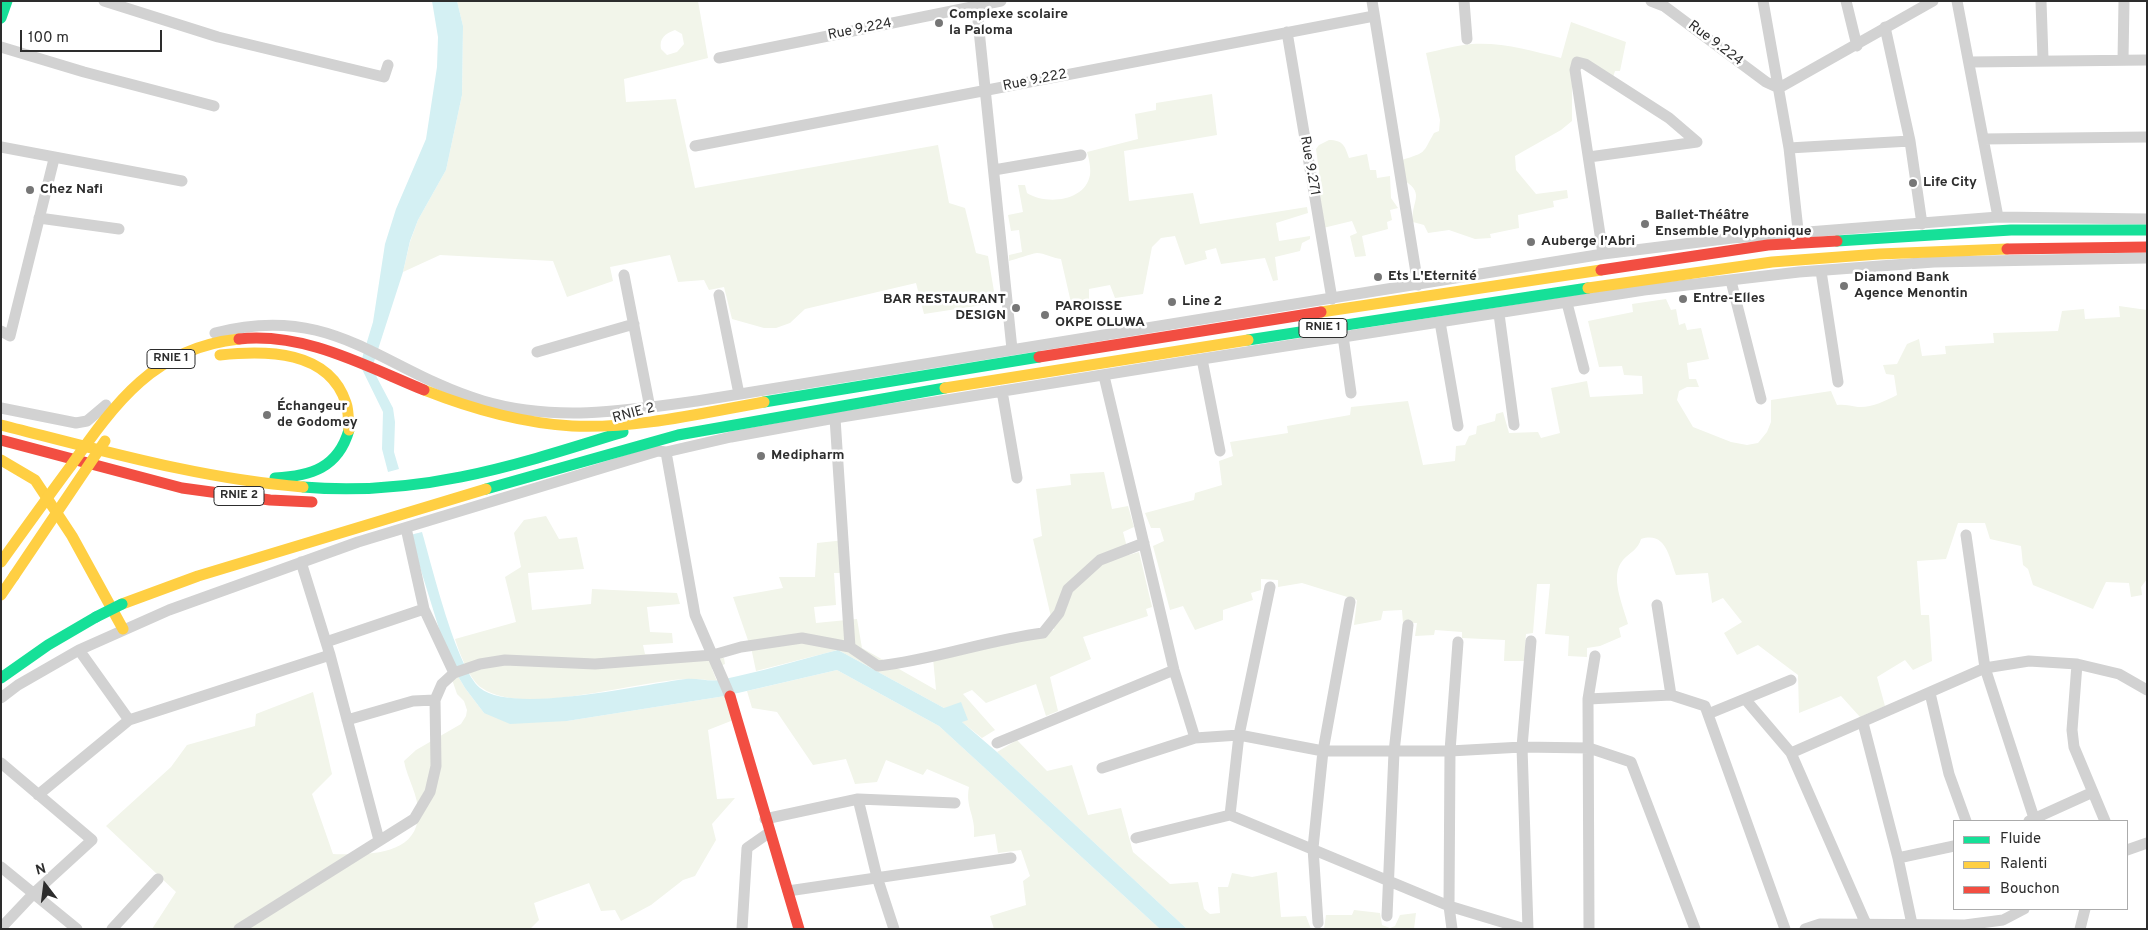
<!DOCTYPE html>
<html>
<head>
<meta charset="utf-8">
<style>
  body { margin:0 }
  #map { position:relative; width:2148px; height:930px; overflow:hidden; background:#fff; font-family:Overpass,sans-serif }
  canvas { display:block }
  .frame { position:absolute; inset:0; border:2px solid #2d2d2d; pointer-events:none }
  .legend { position:absolute; left:1953px; top:820px; width:175px; height:90px; box-sizing:border-box; background:#fff; border:1px solid #ababab; margin:0; padding:6px 9px; list-style:none; font-size:15px; color:#2d2d2d }
  .legend li { display:flex; align-items:center; gap:10px; height:25px }
  .legend b { width:25px; border:1px solid #ababab }
  .north { position:absolute; left:20px; top:860px; width:50px; height:50px; -webkit-text-stroke:4px #fff; paint-order:stroke; rotate:345deg; font-size:14px; font-weight:700; line-height:20px; text-align:center; color:#2d2d2d }
  .north::after { content:''; display:block; margin:auto; width:18px; height:22px; background:#2d2d2d; clip-path:polygon(50% 0,100% 100%,50% 72%,0 100%) }
  .scale { position:absolute; left:20px; top:30px; width:142px; height:22px; box-sizing:border-box; border:2px solid #2d2d2d; border-top:0; padding-left:6px; font-size:15px; line-height:18px; white-space:nowrap; color:#2d2d2d; -webkit-text-stroke:4px #fff; paint-order:stroke }
</style>
</head>
<body>
<div id="map">
<canvas width="2148" height="930"></canvas>
<div class="frame"></div>
<ul class="legend">
<li><b style="height:6px;background:#16e098"></b>Fluide</li>
<li><b style="height:6px;background:#ffcf43"></b>Ralenti</li>
<li><b style="height:6px;background:#f24e42"></b>Bouchon</li>
</ul>
<div class="north">N</div>
<div class="scale">100 m</div>
</div>
<script>
const c = document.querySelector('canvas').getContext('2d');
c.lineJoin = 'round';
function fill(path, color) { c.fillStyle = color; c.fill(path, 'evenodd'); }
function strokePath(path, color, width, dash) { c.strokeStyle = color; c.lineWidth = width; c.lineCap = dash ? 'butt' : 'round'; c.setLineDash(dash || []); c.stroke(path); }
function drawText(font, color, halo, rows, align = 'center') {
  c.font = font + ' Overpass,sans-serif'; c.lineWidth = 5; c.setLineDash([]); c.textBaseline = 'middle'; c.strokeStyle = halo; c.fillStyle = color; for (const [text, x, y, turn = 0] of rows) {
    c.save(); c.translate(x, y); c.rotate((+turn || 0) * Math.PI / 180); c.textAlign = isNaN(turn) ? turn : align; if (halo) c.strokeText(text, 0, 0); c.fillText(text, 0, 0); c.restore();
  }
}
fill(new Path2D(`
  M 457,1 L 698,1 L 708,58 L 624,79 L 626,102 L 676,99 L 695,188 L 938,145 L 949,203 L 965,208 L 976,253 L 988,256 L 996,303 L 924,314 L 916,283 L 805,309 L 790,323 L 776,328 L 764,328 L 732,319 L 724,287 L 709,290 L 704,280 L 678,282 L 670,255 L 610,267 L 613,281 L 567,297 L 553,261 L 440,255 L 403,272 L 410,242 L 418,220 L 446,170 L 462,95 L 463,26 ZM 675,30 L 682,34 L 684,44 L 677,52 L 667,55 L 661,49 C 659,38 665,34 675,30 Z
  M 1571,22 L 1626,42 L 1620,71 L 1615,71 L 1613,77 L 1572,66 L 1572,121 L 1561,130 L 1515,156 L 1516,170 L 1536,194 L 1567,190 L 1568,198 L 1553,201 L 1554,207 L 1518,215 L 1519,228 L 1490,234 L 1491,238 L 1475,239 L 1449,230 L 1428,233 L 1424,225 L 1413,222 C 1410,203 1426,194 1405,181 L 1402,160 C 1427,152 1422,154 1434,133 L 1439,131 L 1440,120 L 1426,53 C 1441,50 1457,45 1472,44 C 1502,42 1533,51 1561,58 Z
  M 1212,94 L 1217,135 L 1124,151 L 1129,201 L 1193,193 L 1200,224 L 1307,207 L 1308,213 L 1276,223 L 1279,241 L 1310,236 L 1310,239 L 1302,243 L 1300,251 L 1275,257 L 1278,280 L 1273,281 L 1265,258 L 1221,264 L 1216,248 L 1205,251 L 1207,259 L 1185,265 L 1175,236 L 1161,238 L 1152,247 L 1143,294 L 1115,298 L 1110,285 L 1089,289 L 1089,305 L 1072,307 L 1061,259 C 1053,258 1044,253 1037,253 C 1029,254 1018,259 1009,261 L 1009,255 L 1022,252 L 1019,230 L 1011,231 L 1008,215 L 1023,212 L 1018,185 L 1025,185 L 1027,193 C 1045,205 1085,202 1090,175 C 1091,168 1089,159 1087,152 L 1138,139 L 1135,114 L 1156,110 L 1156,103 Z
  M 1329,140 C 1343,140 1345,146 1349,158 L 1367,154 L 1370,170 L 1376,170 L 1377,178 L 1390,176 L 1391,198 L 1398,208 L 1390,210 L 1392,220 L 1387,222 L 1388,229 L 1362,236 L 1366,256 L 1355,257 L 1350,236 L 1357,233 L 1352,221 L 1323,228 L 1315,179 L 1319,172 L 1316,149 L 1319,145 Z
  M 1666,299 L 1671,310 L 1676,309 L 1679,325 L 1685,323 L 1687,330 L 1701,328 L 1709,359 L 1687,363 L 1689,379 L 1696,379 L 1699,387 L 1687,387 L 1679,391 L 1677,400 L 1693,427 L 1731,442 L 1747,445 L 1758,443 L 1767,432 L 1771,422 L 1771,400 L 1831,391 L 1837,405 C 1845,404 1850,406 1858,407 C 1871,408 1885,401 1897,395 L 1894,375 L 1886,374 L 1883,365 L 1897,364 L 1907,344 L 1919,339 L 1922,356 L 1946,354 L 1945,346 L 1994,343 L 1993,333 L 2058,331 L 2062,311 L 2084,309 L 2085,319 L 2120,317 L 2119,306 L 2147,310 L 2147,579 L 2141,587 L 2142,595 L 2131,597 L 2129,583 L 2106,582 L 2093,609 L 2033,585 L 2028,569 L 2023,565 L 2021,546 L 1990,539 L 1985,523 L 1958,523 L 1946,559 L 1917,561 L 1921,615 L 1929,615 L 1932,661 L 1913,670 L 1905,660 L 1877,677 L 1885,706 L 1860,717 L 1841,696 L 1799,713 L 1798,675 L 1758,645 L 1737,655 L 1724,633 L 1742,622 L 1723,598 L 1712,603 L 1708,573 L 1676,575 C 1669,557 1666,531 1641,539 C 1638,550 1630,552 1623,560 C 1609,576 1623,605 1628,624 L 1619,628 L 1621,637 L 1600,646 L 1587,648 L 1587,657 L 1568,656 L 1569,636 L 1545,634 L 1550,584 L 1537,584 L 1533,633 L 1526,634 L 1524,661 L 1504,661 L 1505,640 L 1462,638 L 1462,632 L 1435,630 L 1434,635 L 1415,636 L 1417,623 L 1403,623 L 1402,610 L 1383,611 L 1381,620 L 1354,625 L 1357,600 L 1302,583 L 1278,587 L 1278,580 L 1261,579 L 1261,590 L 1251,593 L 1253,600 L 1223,610 L 1223,620 L 1195,630 L 1183,606 L 1170,610 L 1153,546 L 1164,541 L 1160,528 L 1151,528 L 1145,513 L 1194,500 L 1195,493 L 1222,485 L 1219,461 L 1233,456 L 1230,442 L 1288,433 L 1287,426 L 1350,415 L 1351,407 L 1408,401 L 1423,465 L 1455,461 L 1456,446 L 1465,445 L 1469,436 L 1476,434 L 1477,426 L 1495,421 L 1496,414 L 1503,412 L 1509,433 L 1538,432 L 1541,438 L 1560,433 L 1551,388 L 1587,381 L 1590,397 L 1643,394 L 1642,376 L 1624,375 L 1622,366 L 1599,367 L 1588,321 L 1633,312 L 1632,304 Z
  M 1104,472 L 1112,509 L 1128,506 L 1134,527 L 1123,532 L 1129,555 L 1139,552 L 1152,607 L 1146,609 L 1148,616 L 1083,637 L 1091,659 L 1050,677 L 1058,711 L 1046,716 L 1036,684 L 986,703 L 972,690 L 963,694 L 995,730 L 982,738 L 944,708 L 838,650 L 756,671 L 752,652 L 733,597 L 783,588 L 779,577 L 815,577 L 817,543 L 845,540 L 849,573 L 834,573 L 836,605 L 814,607 L 816,623 L 857,619 L 862,648 L 936,690 L 933,658 L 1054,630 L 1033,539 L 1042,536 L 1036,489 L 1071,485 L 1070,474 Z
  M 546,516 L 559,539 L 577,537 L 584,569 L 528,573 L 532,610 L 591,604 L 592,589 L 677,593 L 680,604 L 647,607 L 650,632 L 672,633 L 673,643 L 643,645 L 645,654 L 672,658 L 674,663 L 724,658 L 725,664 L 712,669 L 717,681 C 709,680 700,679 691,679 C 639,679 525,718 482,688 C 470,681 459,652 455,639 L 516,622 L 505,577 L 521,567 L 514,533 L 524,520 Z
  M 449,661 L 465,688 L 484,713 L 567,721 L 725,696 L 736,719 L 708,730 L 717,799 L 735,798 L 712,824 L 716,840 L 695,876 L 683,880 L 651,905 L 621,921 L 615,910 L 601,911 L 589,883 L 534,903 L 539,920 L 530,929 L 152,929 L 176,892 L 106,826 L 171,767 L 187,745 L 255,726 L 256,714 L 313,692 L 332,774 L 312,794 L 333,854 C 363,855 418,857 418,814 C 419,796 407,778 404,761 L 416,750 L 461,724 L 466,716 L 467,710 L 464,701 L 457,694 L 446,662 Z
  M 837,670 L 939,726 L 1160,929 L 994,929 L 990,916 L 1026,905 L 1023,881 L 1030,876 L 1021,850 L 998,853 L 995,834 L 974,837 C 976,815 965,808 969,787 L 927,769 L 923,775 L 886,760 L 877,782 L 855,784 L 846,759 L 813,765 L 777,712 L 752,708 L 747,691 Z
  M 1017,740 L 1047,771 L 1072,765 L 1088,815 L 1121,808 L 1133,852 L 1170,884 L 1198,882 L 1204,909 L 1210,914 L 1220,913 L 1218,887 L 1228,887 L 1232,873 L 1252,877 L 1277,872 L 1281,917 L 1306,916 L 1311,929 L 1187,929 L 997,752 Z
  M 1354,910 L 1380,913 L 1382,925 L 1390,928 L 1395,926 L 1400,915 L 1416,913 L 1414,929 L 1324,929 L 1326,915 L 1352,915 Z`), '#f2f5ea');
fill(new Path2D(`
  M 432,1 L 457,1 L 463,26 L 462,95 L 446,170 L 418,220 L 410,241 L 403,272 L 372,368 L 393,408 L 395,422 L 394,452 L 399,469 L 388,472 L 382,449 L 383,412 L 360,365 L 373,322 L 385,244 L 396,209 L 426,139 L 437,67 L 438,37 Z
  M 422,532 C 432,566 456,667 480,688 C 512,715 644,684 686,679 C 697,678 709,682 720,680 C 760,672 799,660 838,650 L 944,708 L 961,702 L 968,720 L 962,722 L 997,752 L 1187,929 L 1160,929 L 939,726 L 837,670 L 725,696 L 567,721 L 510,724 L 484,713 L 465,688 L 449,661 L 410,535 Z`), '#d4f0f3');
strokePath(new Path2D(`
  M 104,1 L 218,37 L 384,77 L 388,65
  M 976,1 L 1012,349
  M 1372,1 L 1418,285
  M 1464,1 L 1467,39
  M 1651,1 L 1664,6 L 1766,82 L 1779,88 L 1933,1
  M 1763,1 L 1789,148 L 1799,239
  M 1846,1 L 1857,46
  M 1957,1 L 1998,217
  M 2041,1 L 2043,59
  M 1885,27 L 1910,141 L 1922,224
  M 1287,32 L 1332,299
  M 1,47 L 84,72 L 214,106
  M 719,58 L 1001,1
  M 2123,60 L 2124,1
  M 1970,62 L 2147,60
  M 1983,139 L 2147,137
  M 695,146 L 1374,16
  M 1,147 L 182,181
  M 1789,148 L 1910,141
  M 1589,157 L 1697,142
  M 994,170 L 1081,155
  M 39,218 L 119,229
  M 1603,254 L 1575,70 L 1577,62 L 1585,64 L 1669,118 L 1697,142
  M 1821,271 L 1838,382
  M 624,275 L 650,408
  M 1731,281 L 1761,399
  M 719,295 L 739,394
  M 1567,303 L 1584,369
  M 1499,314 L 1514,425
  M 1440,322 L 1458,426
  M 1,331 L 10,336 L 54,159
  M 215,333 C 334,302 381,370 483,401 C 554,422 626,411 697,401 L 1603,254 L 1732,238 L 1998,217 L 2147,219
  M 1343,336 L 1351,393
  M 537,352 L 634,324
  M 1202,359 L 1220,451
  M 1104,376 L 1174,670 L 1195,738
  M 1002,391 L 1017,478
  M 1,408 L 76,423 L 87,421 L 106,405
  M 835,418 L 850,647
  M 666,452 L 695,615 L 730,696
  M 406,528 L 424,609 L 454,673
  M 1966,535 L 1985,668 L 2034,818
  M 301,562 L 330,655 L 379,840
  M 1657,605 L 1671,695
  M 326,642 L 424,609
  M 79,650 L 129,720
  M 2077,664 L 2072,730 L 2074,747 L 2105,821
  M 1930,693 L 1949,774 L 1966,821
  M 1,698 L 18,685 L 79,650 L 169,610 L 358,542 L 658,451 L 666,452 L 731,437 L 835,418 L 1202,359 L 1644,290 L 1799,272 L 1934,262 L 2147,258
  M 1588,699 L 1671,695 L 1705,706 L 1785,929
  M 1745,699 L 1791,753 L 1866,924
  M 1708,714 L 1791,680
  M 347,720 L 413,701 L 435,700
  M 1863,723 L 1898,858 L 1912,924
  M 997,743 L 1174,670
  M 1791,753 L 1985,668 L 2029,661 L 2077,664 L 2119,674 L 2147,690
  M 1,763 L 92,840 L 34,893 L 1,928
  M 1102,768 L 1195,738 L 1239,735 L 1323,751 L 1450,751 L 1522,747 L 1589,748 L 1631,762 L 1695,929
  M 38,795 L 129,720 L 330,655
  M 858,799 L 877,877 L 894,929
  M 1230,815 L 1239,735 L 1270,587
  M 765,819 L 858,799 L 955,803
  M 2029,821 L 2093,792
  M 1136,838 L 1230,815 L 1449,906 L 1525,929
  M 2127,850 L 2147,843
  M 1898,858 L 1954,846
  M 1,867 L 77,929
  M 788,891 L 1011,858
  M 1387,916 L 1394,752 L 1408,625
  M 1318,923 L 1313,848 L 1323,751 L 1350,602
  M 112,929 L 158,879
  M 239,929 L 414,819 L 430,792 L 436,766 L 435,700 L 442,684 L 454,673 L 480,664 L 505,660 L 595,664 L 713,655 L 741,647 L 802,638 L 850,647 L 878,666 C 934,660 987,640 1043,633 L 1059,613 L 1068,589 L 1100,560 L 1144,543
  M 742,929 L 747,848 L 770,832
  M 1452,929 L 1449,906 L 1450,751 L 1458,642
  M 1528,929 L 1522,747 L 1531,641
  M 1589,929 L 1588,699 L 1595,656
  M 1805,929 L 1820,924 L 1965,925 L 2003,920 L 2024,909
  M 2080,929 L 2085,909`), '#d2d2d2', 11);
strokePath(new Path2D(`
  M 1,18 L 7,1
  M 1837,241 L 2011,230 L 2147,230
  M 1248,340 L 1588,288
  M 764,402 L 1039,357
  M 275,478 C 311,476 338,468 349,430
  M 303,487 C 419,497 514,466 623,432
  M 486,489 L 678,435 L 945,388
  M 1,678 L 48,645 L 96,617`), '#16e098', 11);
strokePath(new Path2D(`
  M 1588,288 L 1772,262 L 1879,254 L 2007,249
  M 1321,312 L 1601,270
  M 945,388 L 1248,340
  M 424,390 C 472,409 520,423 572,426 C 636,429 702,413 764,402
  M 1,425 C 101,450 200,479 303,487
  M 1,460 L 35,480 L 72,536 L 123,629
  M 1,595 L 14,576
  M 122,604 L 198,576 L 486,489`), '#ffcf43', 11);
strokePath(new Path2D(`
  M 2007,249 L 2147,247
  M 1601,270 L 1768,245 L 1837,241
  M 1039,357 L 1321,312
  M 1,440 L 182,488 L 270,500 L 312,502
  M 730,696 L 799,929`), '#f24e42', 11);
strokePath(new Path2D(`
  M 96,617 L 122,604`), '#16e098', 11);
strokePath(new Path2D(`
  M 220,355 C 266,350 329,350 346,403 C 349,411 348,421 349,430
  M 1,562 C 24,530 47,498 70,467 C 116,402 154,348 239,339
  M 14,576 L 105,441`), '#ffcf43', 11);
strokePath(new Path2D(`
  M 239,339 C 305,332 365,366 424,390`), '#f24e42', 11);
for (const [x, y, r, color] of [
  [939,23,5,"#767676"],
  [1913,183,5,"#767676"],
  [30,190,5,"#767676"],
  [1645,224,5,"#767676"],
  [1531,242,5,"#767676"],
  [1378,277,5,"#767676"],
  [1844,286,5,"#767676"],
  [1683,299,5,"#767676"],
  [1172,302,5,"#767676"],
  [1016,308,5,"#767676"],
  [1045,315,5,"#767676"],
  [267,415,5,"#767676"],
  [761,456,5,"#767676"]
]) { const dot = new Path2D(); dot.arc(x, y, r, 0, 2 * Math.PI); c.fillStyle = color; c.fill(dot); strokePath(dot, '#fff', 2); }
for (const [x, y, w] of [
  [1323,328,48],
  [171,359,48],
  [239,496,50]
]) { const box = new Path2D(); box.roundRect(x - w / 2, y - 9.5, w, 19, 4); c.fillStyle = '#fff'; c.fill(box); strokePath(box, '#2d2d2d', 1); }
drawText('bold 12px', '#2d2d2d', null, [
  ["RNIE 1",1323,328],
  ["RNIE 1",171,359],
  ["RNIE 2",239,496]
]);
drawText('bold 14px', '#2d2d2d', '#fff', [
  ["Complexe scolaire",949,15],
  ["la Paloma",949,31],
  ["Life City",1923,183],
  ["Chez Nafi",40,190],
  ["Ballet-Théâtre",1655,216],
  ["Ensemble Polyphonique",1655,232],
  ["Auberge l'Abri",1541,242],
  ["Ets L'Eternité",1388,277],
  ["Diamond Bank",1854,278],
  ["Agence Menontin",1854,294],
  ["Entre-Elles",1693,299],
  ["BAR RESTAURANT",1006,300,"right"],
  ["DESIGN",1006,316,"right"],
  ["Line 2",1182,302],
  ["PAROISSE",1055,307],
  ["OKPE OLUWA",1055,323],
  ["Échangeur",277,407],
  ["de Godomey",277,423],
  ["Medipharm",771,456]
], 'left');
drawText('14px', '#2d2d2d', '#fff', [
  ["Rue 9.224",860,30,-11],
  ["Rue 9.224",1715,44,37],
  ["Rue 9.222",1035,81,-11],
  ["Rue 9.271",1309,166,80],
  ["RNIE 2",634,414,-15]
]);
</script>
</body>
</html>
